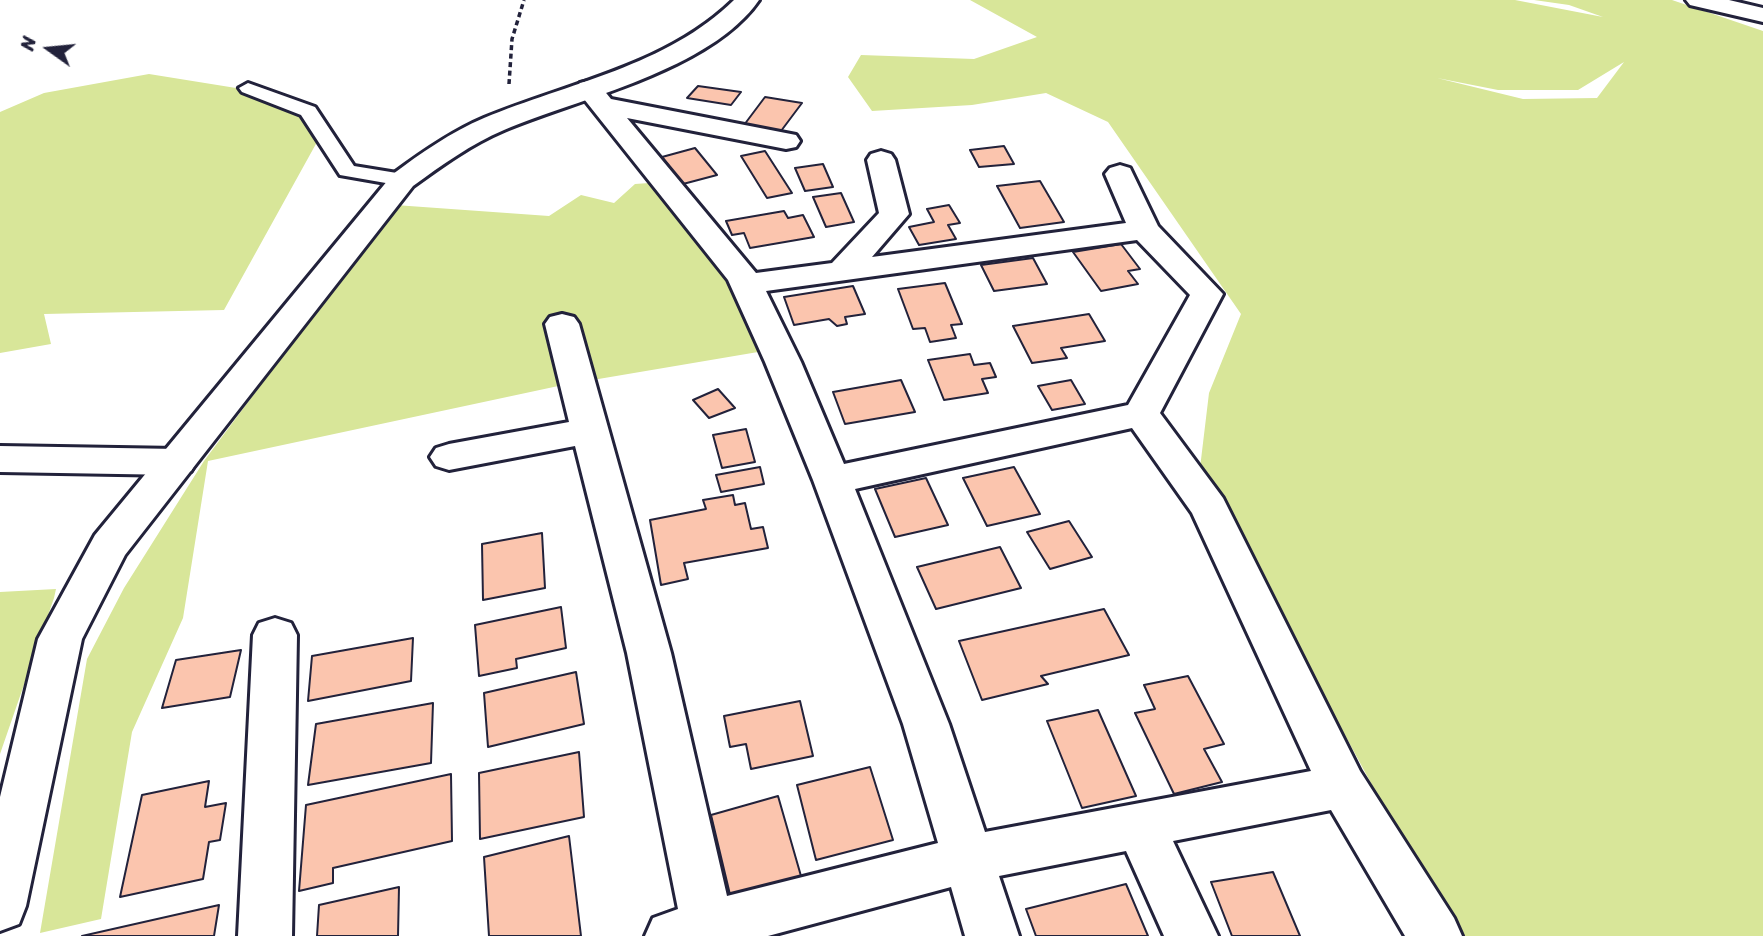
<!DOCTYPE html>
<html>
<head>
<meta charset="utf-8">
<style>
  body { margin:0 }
  #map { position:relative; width:1763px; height:936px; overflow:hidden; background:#fff; font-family:Sriracha,sans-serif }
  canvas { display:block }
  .north { position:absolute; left:14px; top:14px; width:70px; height:70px; -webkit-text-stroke:5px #fff; paint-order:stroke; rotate:285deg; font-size:19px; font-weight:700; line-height:28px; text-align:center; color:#22223b }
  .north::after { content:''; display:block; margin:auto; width:24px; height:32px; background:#22223b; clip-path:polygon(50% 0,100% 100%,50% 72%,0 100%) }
</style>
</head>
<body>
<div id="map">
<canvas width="1763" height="936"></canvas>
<div class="north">N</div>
</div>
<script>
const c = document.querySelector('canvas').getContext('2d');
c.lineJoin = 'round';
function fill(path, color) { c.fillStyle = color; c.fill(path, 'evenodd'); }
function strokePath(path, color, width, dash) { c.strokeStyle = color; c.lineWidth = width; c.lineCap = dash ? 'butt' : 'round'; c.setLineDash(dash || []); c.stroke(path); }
fill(new Path2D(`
  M 970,0 L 1515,0 L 1603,17 L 1569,5 L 1534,0 L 1672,0 L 1763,31 L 1763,936 L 1454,936 L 1200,468 L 1209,393 L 1241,314 L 1108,122 L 1046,93 L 972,105 L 872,111 L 848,77 L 861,55 L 974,59 L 1037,37 ZM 1624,62 L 1597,98 L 1523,99 L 1437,78 L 1498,90 L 1578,90 Z
  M 149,74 L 236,88 L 296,114 L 322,133 L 224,310 L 44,314 L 51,344 L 0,353 L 0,112 L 44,93 Z
  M 649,183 L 735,269 L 758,352 L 563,385 L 208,461 L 183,618 L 132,732 L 101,919 L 40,933 L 87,659 L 124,588 L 204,461 L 395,205 L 549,216 L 581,195 L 614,203 L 635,184 Z
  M 56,589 L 54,598 L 0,754 L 0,592 Z`), '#d8e699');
const building = new Path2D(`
  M 698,86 L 741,92 L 731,105 L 687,98 Z
  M 765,97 L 802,103 L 781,131 L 744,125 Z
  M 1004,146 L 1014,164 L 979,167 L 970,150 Z
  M 695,148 L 717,175 L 683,184 L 662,157 Z
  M 765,151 L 792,193 L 767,198 L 741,156 Z
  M 823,164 L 833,187 L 805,191 L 795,168 Z
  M 1040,181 L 1064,222 L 1020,228 L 997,186 Z
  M 841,193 L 854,222 L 826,227 L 813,197 Z
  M 949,205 L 960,223 L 948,225 L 956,239 L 919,245 L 909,227 L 934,222 L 927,209 Z
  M 784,211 L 788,218 L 803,215 L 814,237 L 750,248 L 744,233 L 732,235 L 726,221 Z
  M 1121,244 L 1140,269 L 1128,271 L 1138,284 L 1101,291 L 1073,252 Z
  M 1033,258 L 1047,284 L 994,291 L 981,265 Z
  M 945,283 L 962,324 L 951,325 L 956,338 L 930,342 L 925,328 L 913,329 L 898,289 Z
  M 853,286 L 865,314 L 845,317 L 847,324 L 837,326 L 829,319 L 794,325 L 784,297 Z
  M 1089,314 L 1105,341 L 1061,348 L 1067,358 L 1032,363 L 1013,326 Z
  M 970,354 L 974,365 L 990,363 L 996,377 L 982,379 L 988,393 L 944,400 L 928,360 Z
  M 901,380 L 915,412 L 845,424 L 833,392 Z
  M 1071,380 L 1085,404 L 1052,410 L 1038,386 Z
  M 718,389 L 735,408 L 709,418 L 693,400 Z
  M 746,429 L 755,462 L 722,468 L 713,435 Z
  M 760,467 L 764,484 L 721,492 L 716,475 Z
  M 1014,467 L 1040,514 L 987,526 L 963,478 Z
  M 926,478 L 948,525 L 895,537 L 875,489 Z
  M 733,495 L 735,505 L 745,503 L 751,529 L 763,527 L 768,548 L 684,563 L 688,579 L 661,585 L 650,520 L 706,509 L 703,500 Z
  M 1069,521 L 1092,557 L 1050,569 L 1027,532 Z
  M 542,533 L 545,588 L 483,600 L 482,544 Z
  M 1000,547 L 1021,588 L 936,609 L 917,567 Z
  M 561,607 L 566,648 L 516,659 L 517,668 L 479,676 L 475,625 Z
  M 1104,609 L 1129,655 L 1041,676 L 1048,684 L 982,700 L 959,641 Z
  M 413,638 L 411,681 L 308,701 L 312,656 Z
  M 241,650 L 230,697 L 162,708 L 176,660 Z
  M 576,672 L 584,724 L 488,747 L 484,693 Z
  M 1188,676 L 1224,744 L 1204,749 L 1222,782 L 1174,794 L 1135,713 L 1155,709 L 1144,685 Z
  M 800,701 L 813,756 L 751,769 L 746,744 L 730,747 L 724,716 Z
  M 433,703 L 431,763 L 308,785 L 316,724 Z
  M 1098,710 L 1136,796 L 1082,808 L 1047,721 Z
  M 579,752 L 584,817 L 480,839 L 479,773 Z
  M 870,767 L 893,840 L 816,860 L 797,785 Z
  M 451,774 L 452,841 L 333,868 L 333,883 L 299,891 L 306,805 Z
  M 209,781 L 205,807 L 226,803 L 220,840 L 209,842 L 203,879 L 120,897 L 142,795 Z
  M 778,796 L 803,883 L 732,903 L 711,815 Z
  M 569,836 L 581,936 L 489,936 L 484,857 Z
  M 1273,872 L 1300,936 L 1232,936 L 1211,882 Z
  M 1126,884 L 1148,936 L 1036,936 L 1026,909 Z
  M 399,887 L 398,936 L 317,936 L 319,905 Z
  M 219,905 L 214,936 L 82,936 Z`);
fill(building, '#fbc5ae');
strokePath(building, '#22223b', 2);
const service = new Path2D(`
  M 248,83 L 315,107 L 354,166 L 403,174 L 410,176 L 413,180 L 410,184 L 403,186 L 340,175 L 301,115 L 242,92 L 239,88 Z`);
const minor = new Path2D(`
  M 1686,0 L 1729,0 L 1763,8 L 1763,22 L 1690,5 Z
  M 589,81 L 598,83 L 611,99 L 796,135 L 800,141 L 796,147 L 786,149 L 627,118 L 756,273 L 832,263 L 879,213 L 867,160 L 871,154 L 881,151 L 891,154 L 895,160 L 909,214 L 872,257 L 1126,223 L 1105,174 L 1110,168 L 1120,165 L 1130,168 L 1158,226 L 1223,294 L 1160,413 L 1223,498 L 1360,771 L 1454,918 L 1462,936 L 1405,936 L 1331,810 L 1173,841 L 1218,936 L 1164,936 L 1126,851 L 999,876 L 1019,936 L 965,936 L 951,887 L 768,936 L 645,936 L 653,918 L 678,909 L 627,653 L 575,446 L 449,470 L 436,466 L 430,457 L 436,448 L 449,444 L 569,422 L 545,324 L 550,317 L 562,314 L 574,317 L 579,324 L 671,653 L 727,896 L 938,843 L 903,724 L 813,480 L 765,362 L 728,280 L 576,89 L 580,83 ZM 1137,240 L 1190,295 L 1128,405 L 844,464 L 801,362 L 766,291 ZM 1132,428 L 1192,513 L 1311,771 L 985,832 L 949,724 L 855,489 Z
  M 0,446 L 177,449 L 191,453 L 196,462 L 191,471 L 177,475 L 0,472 Z
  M 275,618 L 291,623 L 297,635 L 292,936 L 238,936 L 253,635 L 259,623 Z`);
const tertiary = new Path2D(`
  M 734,0 L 759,0 C 711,70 580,98 504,130 C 471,144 442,165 413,186 L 125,555 L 82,639 L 26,906 L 19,924 L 0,931 L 0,797 L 38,639 L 95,535 L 393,174 C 421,153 451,132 484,118 C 568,83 667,66 734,0 Z`);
strokePath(service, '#22223b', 6);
strokePath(minor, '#22223b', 6);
strokePath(tertiary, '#22223b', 6);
strokePath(new Path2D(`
  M 509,84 L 512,39 L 524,0`), '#22223b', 3.5, [5, 3.5]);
fill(service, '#fff');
fill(minor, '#fff');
fill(tertiary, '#fff');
</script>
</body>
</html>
